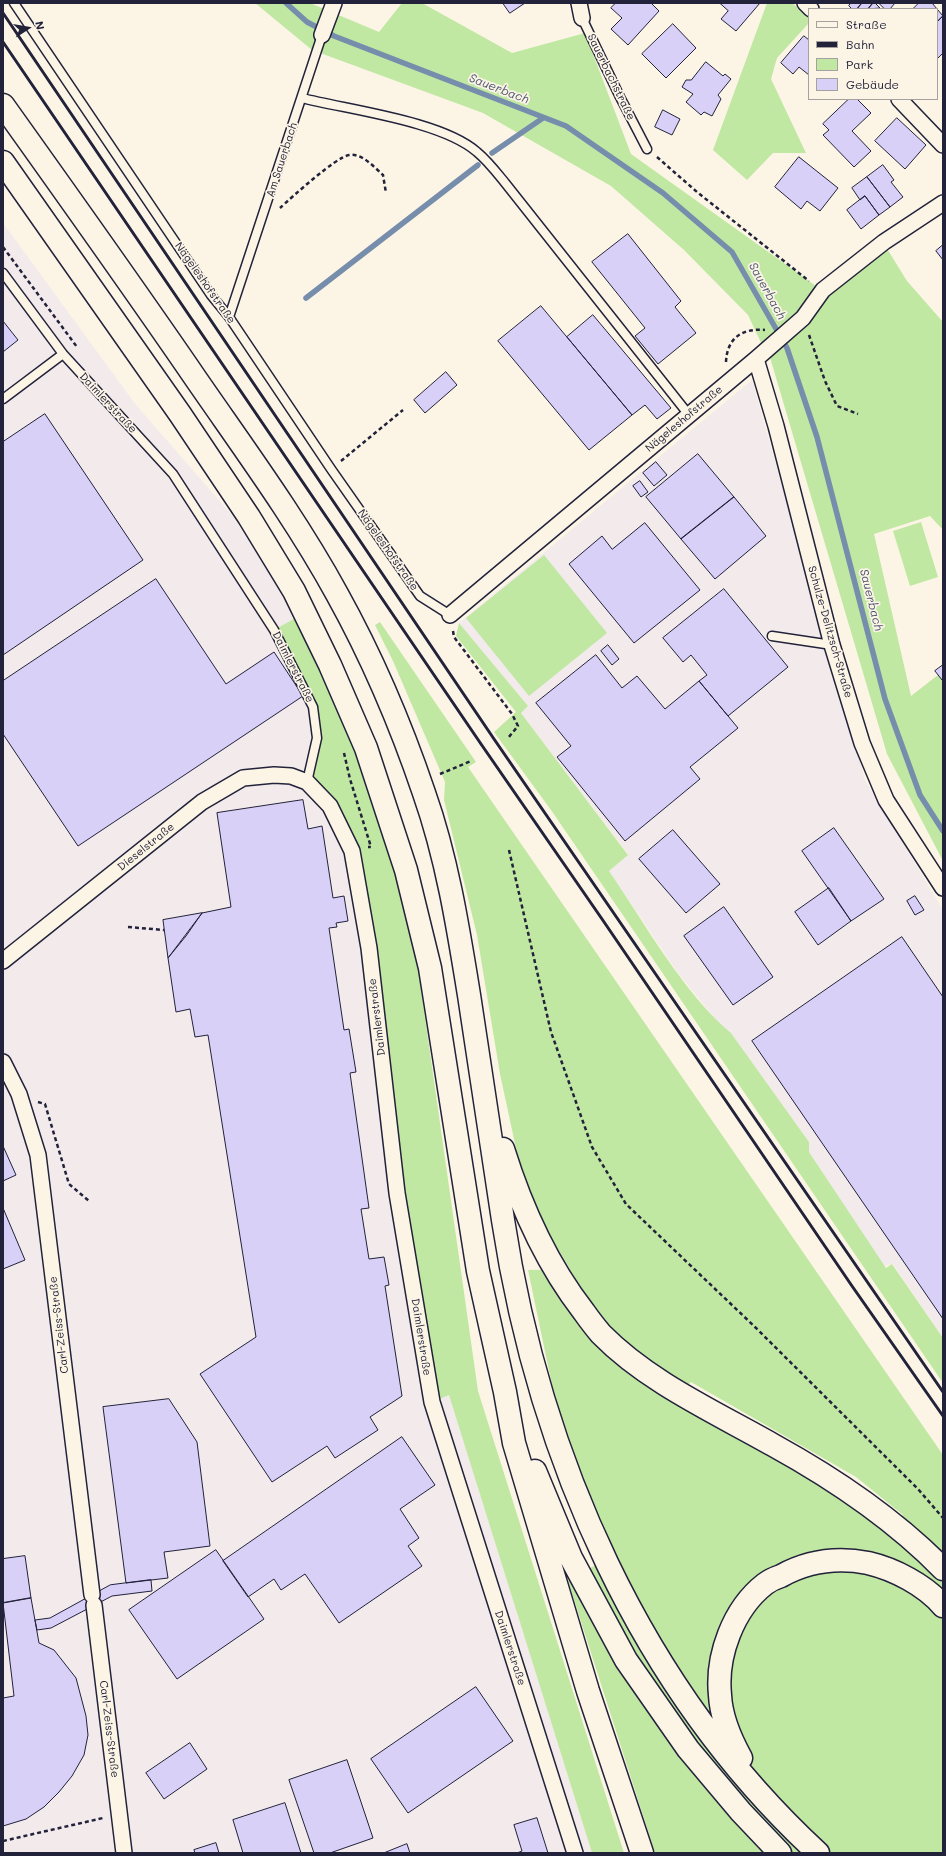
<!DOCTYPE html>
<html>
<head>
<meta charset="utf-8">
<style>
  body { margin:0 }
  #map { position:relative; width:946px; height:1856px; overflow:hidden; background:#fcf5e5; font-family:Mali,sans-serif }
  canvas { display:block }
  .frame { position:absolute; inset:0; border:4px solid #22223b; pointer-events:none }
  .legend { position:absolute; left:808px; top:8px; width:130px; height:92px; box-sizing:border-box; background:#fcf5e5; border:1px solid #a5a1a1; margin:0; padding:5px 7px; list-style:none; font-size:12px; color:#22223b }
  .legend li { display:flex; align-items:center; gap:8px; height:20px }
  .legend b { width:20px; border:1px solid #a5a1a1 }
  .north { position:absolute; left:8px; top:8px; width:40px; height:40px; -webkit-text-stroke:3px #fcf5e5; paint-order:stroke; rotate:78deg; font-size:11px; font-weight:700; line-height:16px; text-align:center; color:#22223b }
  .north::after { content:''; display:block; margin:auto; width:14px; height:18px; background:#22223b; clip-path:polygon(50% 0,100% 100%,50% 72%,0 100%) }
</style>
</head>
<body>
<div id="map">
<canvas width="946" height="1856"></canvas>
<div class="frame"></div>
<ul class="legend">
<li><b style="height:5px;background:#fcf5e5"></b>Straße</li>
<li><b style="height:5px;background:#22223b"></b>Bahn</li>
<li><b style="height:11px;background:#c0e8a3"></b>Park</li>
<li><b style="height:11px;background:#d9d0f8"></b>Gebäude</li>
</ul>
<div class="north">N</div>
</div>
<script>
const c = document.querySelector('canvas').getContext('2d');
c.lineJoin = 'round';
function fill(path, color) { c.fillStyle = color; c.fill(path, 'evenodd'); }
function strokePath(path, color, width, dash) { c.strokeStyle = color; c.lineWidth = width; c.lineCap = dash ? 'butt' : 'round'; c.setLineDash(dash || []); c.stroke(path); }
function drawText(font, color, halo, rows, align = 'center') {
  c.font = font + ' Mali,sans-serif'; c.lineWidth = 3.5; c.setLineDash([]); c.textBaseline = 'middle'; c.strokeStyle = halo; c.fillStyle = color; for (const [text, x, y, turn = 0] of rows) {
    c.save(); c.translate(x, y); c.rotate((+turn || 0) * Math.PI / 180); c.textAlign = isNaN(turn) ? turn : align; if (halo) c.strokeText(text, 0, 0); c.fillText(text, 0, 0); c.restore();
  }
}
fill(new Path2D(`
  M 3,223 L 136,405 L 232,515 L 299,616 L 274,630 L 313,707 L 352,851 L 432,1402 L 449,1394 L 592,1853 L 3,1853 Z
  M 752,380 L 865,780 L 943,910 L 943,1338 L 893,1264 L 884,1266 L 809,1152 L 809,1142 L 731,1033 L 716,1020 L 678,973 L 609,871 L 628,854 L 521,713 L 528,706 L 459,623 Z`), '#f2eaeb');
fill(new Path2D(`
  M 255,3 L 310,3 L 379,32 L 402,3 L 422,3 L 512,53 L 585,33 L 631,154 L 816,286 L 800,320 L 765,351 L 748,315 L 684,250 L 611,186 L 483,113 L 312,50 Z
  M 767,3 L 792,3 L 809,16 L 809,23 L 777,58 L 771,79 L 806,153 L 773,153 L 747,180 L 713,150 Z
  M 886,247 L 907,281 L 943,322 L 943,530 L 930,516 L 874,534 L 911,696 L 943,671 L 943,861 L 887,754 L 769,354 L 826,294 Z
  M 921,522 L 938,577 L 910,586 L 893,531 Z
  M 544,555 L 607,633 L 529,696 L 466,618 Z
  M 299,616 L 344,710 L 386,836 L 416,954 L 478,1391 L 624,1853 L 592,1853 L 449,1395 L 432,1402 L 352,851 L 307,782 L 316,720 L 274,630 Z
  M 380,622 L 476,762 L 468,767 L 943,1455 L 943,1853 L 655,1853 L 568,1581 L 611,1556 L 561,1428 L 528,1270 L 570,1269 L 536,1213 L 517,1153 L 500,1074 L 477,935 L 444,800 L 445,782 L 393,661 L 375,625 ZM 691,1382 L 856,1477 L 903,1515 L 888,1529 L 844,1496 L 674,1398 Z
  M 459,623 L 528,706 L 521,713 L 628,855 L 609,871 C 644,922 684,994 731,1033 L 809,1142 L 809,1152 L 886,1268 L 892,1264 L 943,1338 L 943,1383 L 551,810 L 494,732 L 516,712 L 456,636 Z`), '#c0e8a3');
strokePath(new Path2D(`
  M 286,3 L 307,22 L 334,36 L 566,126 L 663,193 L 732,252 L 787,348 L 817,437 L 885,699 L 920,795 L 943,831
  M 492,153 L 543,118
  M 306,298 L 478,165`), '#778dac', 5.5);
const building = new Path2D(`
  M 503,3 L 525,3 L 510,13 Z
  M 616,3 L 651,3 L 659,11 L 628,45 L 611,29 L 622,18 L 611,8 Z
  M 720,3 L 760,3 L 736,31 L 721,19 L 728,11 Z
  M 851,3 L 862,3 L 857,9 L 852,9 L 849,6 Z
  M 862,3 L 873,3 L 868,9 L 857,9 Z
  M 873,3 L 875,3 L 880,8 L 868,9 Z
  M 879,3 L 895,3 L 890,9 L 885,9 Z
  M 919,3 L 932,3 L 943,16 L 937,22 L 937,9 L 913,9 Z
  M 943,16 L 943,53 L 937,59 L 937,22 Z
  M 673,24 L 696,48 L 666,78 L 642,54 Z
  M 804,36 L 809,40 L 809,75 L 799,67 L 793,74 L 781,63 Z
  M 706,62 L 723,76 L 725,74 L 731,79 L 718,95 L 721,99 L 712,116 L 704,112 L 701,115 L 686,102 L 693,94 L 682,87 L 686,80 L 691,80 Z
  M 849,99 L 857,99 L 871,113 L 852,131 L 871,151 L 854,167 L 823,135 L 829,130 L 823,124 Z
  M 663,110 L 680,119 L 672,135 L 655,127 Z
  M 897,118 L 926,145 L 905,169 L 875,141 Z
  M 799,157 L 838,188 L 820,211 L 807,201 L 801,209 L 775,187 Z
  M 883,165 L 894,180 L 891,182 L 903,197 L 890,207 L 867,177 Z
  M 867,177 L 890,207 L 879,215 L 865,196 L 860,200 L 852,188 Z
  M 865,196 L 879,215 L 861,229 L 847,210 Z
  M 628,234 L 681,301 L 675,307 L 696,333 L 658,364 L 635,336 L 645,328 L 592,262 Z
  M 943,245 L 943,260 L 936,251 Z
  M 541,306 L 632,415 L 589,450 L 498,341 Z
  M 593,315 L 671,408 L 657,419 L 645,405 L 632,415 L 567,337 Z
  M 3,321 L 18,340 L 3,352 Z
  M 446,372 L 457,385 L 425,413 L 414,400 Z
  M 45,414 L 143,560 L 3,655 L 3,442 Z
  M 698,454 L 734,497 L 681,539 L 646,497 Z
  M 656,462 L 667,475 L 654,486 L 643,473 Z
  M 640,481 L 648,492 L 641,497 L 633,486 Z
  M 734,497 L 766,536 L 715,579 L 681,539 Z
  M 645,523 L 700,590 L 634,643 L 569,564 L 602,536 L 612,549 Z
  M 156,579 L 226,684 L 274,652 L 303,696 L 78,846 L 3,734 L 3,681 Z
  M 724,589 L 788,667 L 728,716 L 699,681 L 707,675 L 691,655 L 683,662 L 663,638 Z
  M 608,645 L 619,659 L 612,665 L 601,651 Z
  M 596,655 L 622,688 L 637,676 L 665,709 L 699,681 L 738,728 L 690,767 L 700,779 L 625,841 L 557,757 L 571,746 L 536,703 Z
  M 943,665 L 943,680 L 942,680 L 935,671 Z
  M 303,800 L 308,829 L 322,826 L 333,898 L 344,896 L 348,921 L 336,923 L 337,927 L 329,928 L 344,1030 L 349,1029 L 356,1072 L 350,1073 L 369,1208 L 361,1209 L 369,1259 L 384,1257 L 389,1285 L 385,1286 L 402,1396 L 370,1417 L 378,1430 L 335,1458 L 327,1446 L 272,1482 L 200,1374 L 256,1337 L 208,1035 L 195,1037 L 190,1009 L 176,1012 L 168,958 L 202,913 L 231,907 L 217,813 Z
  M 834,828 L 884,899 L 851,921 L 802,851 Z
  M 673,830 L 720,884 L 686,913 L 639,859 Z
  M 829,888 L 851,921 L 818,945 L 795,912 Z
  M 915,896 L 924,910 L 915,915 L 907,901 Z
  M 724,907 L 773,977 L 733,1005 L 684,936 Z
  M 202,913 L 186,936 L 168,958 L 163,920 Z
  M 902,937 L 943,997 L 943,1319 L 752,1041 Z
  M 3,1146 L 16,1175 L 3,1181 Z
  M 3,1208 L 25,1260 L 3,1269 Z
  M 169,1399 L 197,1442 L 210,1546 L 164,1552 L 168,1578 L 126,1583 L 103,1407 Z
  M 402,1437 L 435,1485 L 400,1509 L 419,1538 L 408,1546 L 422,1566 L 339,1623 L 305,1574 L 281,1590 L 274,1579 L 248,1597 L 223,1561 Z
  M 216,1550 L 264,1619 L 177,1679 L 129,1610 Z
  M 25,1556 L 31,1598 L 3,1603 L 3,1559 Z
  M 151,1580 L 152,1591 L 112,1596 L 51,1628 L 37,1630 L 35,1620 L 50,1618 L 110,1585 Z
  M 31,1598 L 39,1643 L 54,1650 L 76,1678 L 86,1716 L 88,1735 L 84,1755 L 72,1776 L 59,1792 L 44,1807 L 26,1819 L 3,1826 L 3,1694 L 3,1698 L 14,1696 L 3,1603 Z
  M 476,1687 L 513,1741 L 408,1813 L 371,1759 Z
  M 190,1743 L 207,1769 L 164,1799 L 146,1773 Z
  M 347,1760 L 373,1838 L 330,1853 L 314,1853 L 289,1780 Z
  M 285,1803 L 301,1853 L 243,1853 L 233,1820 Z
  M 537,1818 L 548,1853 L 517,1853 L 522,1851 L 514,1825 Z
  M 216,1843 L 219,1853 L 195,1853 L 194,1850 Z
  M 407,1844 L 410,1853 L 384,1853 Z`);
fill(building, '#d9d0f8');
strokePath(building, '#22223b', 1);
const service = new Path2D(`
  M 14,3 L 211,295 L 229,317 L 331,469 L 420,596 L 450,615
  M 582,18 L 620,97 L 647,149
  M 302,98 C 349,110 442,121 477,152 C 488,161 497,173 506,184 L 689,415
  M 3,273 L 63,354 L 173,474 L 274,630 L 313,707 L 317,738 L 307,782
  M 229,317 L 322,35
  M 3,399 L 63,354
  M 772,636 L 832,645`);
const minor = new Path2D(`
  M 579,3 L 582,18
  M 805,3 L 811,9
  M 322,35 L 334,3
  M 899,99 L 943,145
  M 756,359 L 776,426 L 832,645 L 862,743 L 886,800 L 943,888
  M 450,615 L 756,359 L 803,318 L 823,290 L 884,242 L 943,203
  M 3,961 L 202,802 L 243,778 L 274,775 L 291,776 L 307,782 L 330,806 L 352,851 L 369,948 L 397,1193 L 432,1402 L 575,1853
  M 3,1062 L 19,1094 L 38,1155 L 92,1595
  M 94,1605 L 124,1853`);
const trunk = new Path2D(`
  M 3,105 C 68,196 133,287 196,379 C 245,450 296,519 337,594 C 372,657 401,725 424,793 C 447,858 458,927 469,995 C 481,1070 491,1145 503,1220 C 539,1456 640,1689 818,1853
  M 3,162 L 180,414 L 249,517 L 294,591 L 330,665 L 366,748 L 406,870 L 430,968 L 478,1271 L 505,1392 L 514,1443 L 588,1691 L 642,1853
  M 503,1149 C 521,1207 546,1263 584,1312 C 589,1319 595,1327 601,1334 C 648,1382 715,1412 773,1445 C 833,1478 895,1520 943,1569
  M 535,1471 L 571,1558 L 626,1660 L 688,1749 L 741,1812 L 780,1853
  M 741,1758 C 730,1738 721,1717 720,1695 C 716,1656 733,1609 765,1584 C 769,1581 775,1578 781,1576 C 808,1561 837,1557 868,1563 C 894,1569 925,1585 943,1606`);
strokePath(service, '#22223b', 11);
strokePath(minor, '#22223b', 18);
strokePath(trunk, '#22223b', 25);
strokePath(new Path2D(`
  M 657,157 L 697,192 L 809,281
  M 280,208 C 292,197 336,157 349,155 C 362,153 374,167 383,175 L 386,193
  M 3,247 L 77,347
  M 809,335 L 825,381 L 837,406 L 858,414
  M 726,362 C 727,338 742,328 765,330
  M 341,461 L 403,410
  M 453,631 L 454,637 L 512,714 L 518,726 L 508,738
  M 344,753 L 350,779 L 371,847 L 368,847
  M 440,774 L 471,761
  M 509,850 L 551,1032 L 592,1147 L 626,1204 L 755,1327 L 918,1489 L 943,1518
  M 128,927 L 164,930
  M 38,1102 L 45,1104 L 69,1184 L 89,1201
  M 3,1841 L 103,1818`), '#22223b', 2.5, [4, 3]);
strokePath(service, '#fcf5e5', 8);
strokePath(minor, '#fcf5e5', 15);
strokePath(trunk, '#fcf5e5', 22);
strokePath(new Path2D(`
  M 3,13 L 494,739 L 943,1392
  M 3,42 L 481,744 L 602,919 L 852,1286 L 943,1416`), '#22223b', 3);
drawText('11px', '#22223b', '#fcf5e5', [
  ["Sauerbachstraße",611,77,64],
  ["Am Sauerbach",282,160,-72],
  ["Nägeleshofstraße",205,283,55],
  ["Daimlerstraße",108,403,47],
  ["Nägeleshofstraße",684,419,-40],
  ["Nägeleshofstraße",388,550,55],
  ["Schulze-Delitzsch-Straße",830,632,74],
  ["Daimlerstraße",293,667,63],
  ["Dieselstraße",146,847,-39],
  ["Daimlerstraße",377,1017,-97],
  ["Carl-Zeiss-Straße",59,1325,-97],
  ["Daimlerstraße",421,1337,81],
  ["Daimlerstraße",510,1648,72],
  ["Carl-Zeiss-Straße",109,1729,83]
]);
drawText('italic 12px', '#4d5774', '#fcf5e5', [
  ["Sauerbach",499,89,21],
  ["Sauerbach",767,291,61],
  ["Sauerbach",871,600,76]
]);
</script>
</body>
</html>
